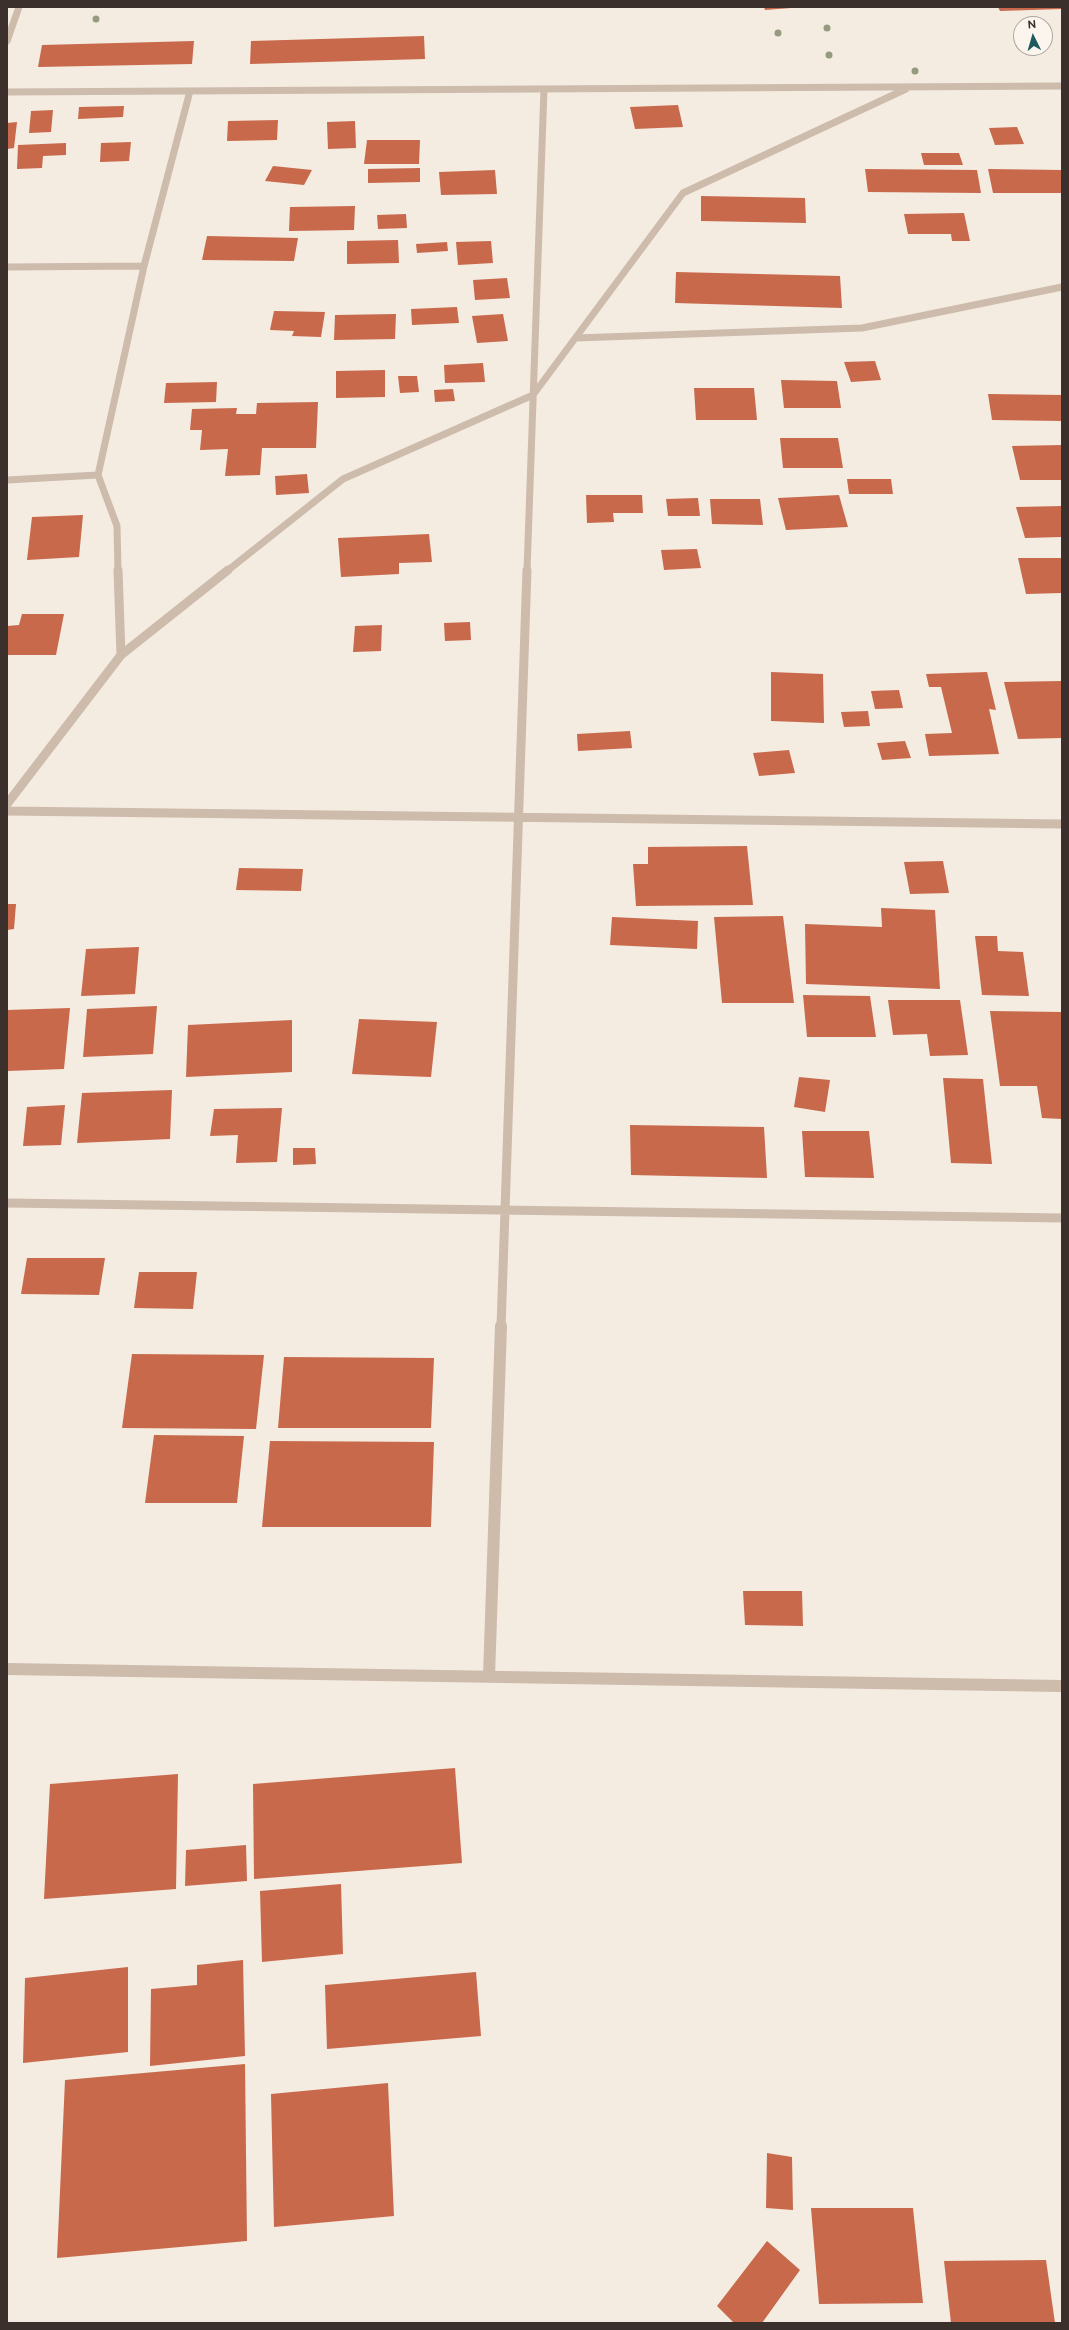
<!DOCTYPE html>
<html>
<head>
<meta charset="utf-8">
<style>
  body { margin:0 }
  #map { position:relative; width:1069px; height:2330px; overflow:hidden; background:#f4ebe1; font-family:Raleway,sans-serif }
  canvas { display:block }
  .frame { position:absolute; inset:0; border:8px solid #3b302b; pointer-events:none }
  .north { position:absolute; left:1013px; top:16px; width:40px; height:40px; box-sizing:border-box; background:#fbf5ee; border:1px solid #aea6a0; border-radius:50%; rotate:355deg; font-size:11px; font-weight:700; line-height:16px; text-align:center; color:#3b302b }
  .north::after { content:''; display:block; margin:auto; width:14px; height:18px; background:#1f5a5e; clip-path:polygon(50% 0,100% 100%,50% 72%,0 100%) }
</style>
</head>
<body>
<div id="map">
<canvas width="1069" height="2330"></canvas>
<div class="frame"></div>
<div class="north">N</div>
</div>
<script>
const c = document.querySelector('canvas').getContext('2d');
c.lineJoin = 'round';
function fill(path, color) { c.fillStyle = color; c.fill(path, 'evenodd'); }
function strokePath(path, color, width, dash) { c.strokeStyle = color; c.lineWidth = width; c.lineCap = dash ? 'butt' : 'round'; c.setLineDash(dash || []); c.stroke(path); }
fill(new Path2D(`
  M 764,7 L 790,7 L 791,8 L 765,10 Z
  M 998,7 L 1062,7 L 1062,9 L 1000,11 Z
  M 424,36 L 425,59 L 250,64 L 251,41 Z
  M 194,41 L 192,64 L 38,67 L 42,45 Z
  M 678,105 L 683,127 L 635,129 L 630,107 Z
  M 124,106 L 123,117 L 78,119 L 79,107 Z
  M 53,110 L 51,132 L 29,133 L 31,111 Z
  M 278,120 L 277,140 L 227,141 L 228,121 Z
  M 355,121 L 356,148 L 328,149 L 327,122 Z
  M 17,122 L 14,148 L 7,149 L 7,123 Z
  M 1017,127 L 1024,144 L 995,145 L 989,128 Z
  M 367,140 L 420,140 L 419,164 L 364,164 Z
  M 131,142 L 129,161 L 100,162 L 101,143 Z
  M 66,143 L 66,155 L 43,156 L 42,168 L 17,169 L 18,145 Z
  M 921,153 L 959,153 L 963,165 L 924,165 Z
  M 273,166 L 312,170 L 304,185 L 265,181 Z
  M 420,168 L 420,182 L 368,183 L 368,169 Z
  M 865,169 L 977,170 L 981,193 L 868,192 Z
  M 988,169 L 1062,170 L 1062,193 L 993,193 Z
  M 495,170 L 497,194 L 441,195 L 439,172 Z
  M 701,196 L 805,198 L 806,223 L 701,221 Z
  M 355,206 L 354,230 L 289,231 L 290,207 Z
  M 964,213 L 970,241 L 952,241 L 951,234 L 908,234 L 904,214 Z
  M 406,214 L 407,228 L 378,229 L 377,215 Z
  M 207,236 L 298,238 L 294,261 L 202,260 Z
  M 398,240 L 399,263 L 347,264 L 347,241 Z
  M 491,241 L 493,263 L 458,265 L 456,242 Z
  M 447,242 L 448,251 L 417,253 L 416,244 Z
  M 676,272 L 840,276 L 842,308 L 675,303 Z
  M 507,278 L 510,298 L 475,300 L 473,280 Z
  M 457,307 L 459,323 L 412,325 L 411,309 Z
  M 274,311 L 325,312 L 321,337 L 292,336 L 294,331 L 270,330 Z
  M 396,314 L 395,339 L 334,340 L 335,315 Z
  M 503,314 L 508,341 L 477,343 L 472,316 Z
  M 875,361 L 881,380 L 851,382 L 844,362 Z
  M 483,363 L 485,382 L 445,383 L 444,365 Z
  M 385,370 L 385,397 L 336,398 L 336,371 Z
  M 398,376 L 417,376 L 419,392 L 400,393 Z
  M 781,380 L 837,381 L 841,408 L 784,408 Z
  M 217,382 L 216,402 L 164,403 L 166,383 Z
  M 694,388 L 754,388 L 757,420 L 696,420 Z
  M 453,389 L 455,401 L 435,402 L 434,390 Z
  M 988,394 L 1062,395 L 1062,421 L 992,420 Z
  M 318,402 L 316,448 L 262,448 L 260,475 L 225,476 L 228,449 L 200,450 L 202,430 L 190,430 L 192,409 L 237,408 L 236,414 L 256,414 L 257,403 Z
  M 780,438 L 838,438 L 843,468 L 783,468 Z
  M 1062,445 L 1062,480 L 1020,480 L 1012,446 Z
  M 307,474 L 309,493 L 276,495 L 275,476 Z
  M 847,479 L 891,479 L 893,494 L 849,494 Z
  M 586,495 L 642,495 L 643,513 L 613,513 L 614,522 L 587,523 Z
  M 839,495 L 848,527 L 786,530 L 778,498 Z
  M 698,498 L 700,516 L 668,516 L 666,499 Z
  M 710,499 L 760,499 L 763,525 L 712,524 Z
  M 1062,506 L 1062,537 L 1025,538 L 1016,507 Z
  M 83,515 L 79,557 L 27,560 L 32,517 Z
  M 429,534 L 432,562 L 399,563 L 399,574 L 341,577 L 338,538 Z
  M 697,549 L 701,568 L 664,570 L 661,550 Z
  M 1018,558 L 1062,558 L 1062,593 L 1026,594 Z
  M 22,614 L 64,614 L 56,655 L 7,655 L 7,626 L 19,625 Z
  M 470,622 L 471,640 L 445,641 L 444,623 Z
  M 382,625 L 381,651 L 353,652 L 355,626 Z
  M 771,672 L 823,674 L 824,723 L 771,721 Z
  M 987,672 L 996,710 L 989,709 L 999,754 L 929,756 L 925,734 L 952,733 L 941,687 L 929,687 L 926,674 Z
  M 1062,681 L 1062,738 L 1018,739 L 1004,682 Z
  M 899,690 L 903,708 L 875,709 L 871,691 Z
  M 868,711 L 870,726 L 844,727 L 841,712 Z
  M 630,731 L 632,748 L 578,751 L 577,734 Z
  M 905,741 L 911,758 L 882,760 L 877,743 Z
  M 789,750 L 795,773 L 759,776 L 753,753 Z
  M 747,846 L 753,905 L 636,906 L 633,864 L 648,864 L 648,847 Z
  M 943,861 L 949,893 L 910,894 L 904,862 Z
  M 239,868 L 303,869 L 301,891 L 236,890 Z
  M 7,904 L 16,904 L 14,929 L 7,930 Z
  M 881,908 L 935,910 L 940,989 L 806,984 L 805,924 L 882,927 Z
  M 783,916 L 794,1003 L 722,1003 L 714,917 Z
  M 612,917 L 698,921 L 697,949 L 610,945 Z
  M 975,936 L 997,936 L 998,951 L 1023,952 L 1029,996 L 982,995 Z
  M 139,947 L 135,994 L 81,996 L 86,949 Z
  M 803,995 L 870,996 L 876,1037 L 807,1037 Z
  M 888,1000 L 960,1000 L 968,1055 L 930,1056 L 927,1034 L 893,1035 Z
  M 157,1006 L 153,1054 L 83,1057 L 87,1009 Z
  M 70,1008 L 64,1069 L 7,1071 L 7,1010 Z
  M 990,1011 L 1062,1012 L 1062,1119 L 1042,1118 L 1037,1086 L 1000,1086 Z
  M 359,1019 L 437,1022 L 431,1077 L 352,1074 Z
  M 292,1020 L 292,1072 L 186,1077 L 188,1025 Z
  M 799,1077 L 830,1080 L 825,1112 L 794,1107 Z
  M 943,1078 L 983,1079 L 992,1164 L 951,1163 Z
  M 172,1090 L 170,1139 L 77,1143 L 82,1093 Z
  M 65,1105 L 61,1145 L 23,1146 L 27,1107 Z
  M 282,1108 L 277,1162 L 236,1163 L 238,1135 L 210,1136 L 214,1109 Z
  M 630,1125 L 764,1127 L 767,1178 L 631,1175 Z
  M 802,1131 L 869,1131 L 874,1178 L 805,1177 Z
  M 293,1148 L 315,1148 L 316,1164 L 293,1165 Z
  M 27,1258 L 105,1258 L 99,1295 L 21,1294 Z
  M 139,1272 L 197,1272 L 193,1309 L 134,1308 Z
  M 132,1354 L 264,1355 L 256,1429 L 122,1428 Z
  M 284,1357 L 434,1358 L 431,1428 L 278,1428 Z
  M 154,1435 L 244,1436 L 237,1503 L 145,1503 Z
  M 270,1441 L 434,1442 L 431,1527 L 262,1527 Z
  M 743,1591 L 802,1591 L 803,1626 L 745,1625 Z
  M 455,1768 L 462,1863 L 254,1879 L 253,1784 Z
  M 178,1774 L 176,1889 L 44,1899 L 50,1784 Z
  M 246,1845 L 247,1881 L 185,1886 L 186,1850 Z
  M 341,1884 L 343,1954 L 262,1962 L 260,1891 Z
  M 243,1960 L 245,2056 L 150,2066 L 151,1989 L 197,1985 L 197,1965 Z
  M 128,1967 L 128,2052 L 23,2063 L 25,1978 Z
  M 476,1972 L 481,2036 L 327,2049 L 325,1985 Z
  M 245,2064 L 247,2241 L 57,2258 L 65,2080 Z
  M 388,2083 L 394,2216 L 274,2227 L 271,2094 Z
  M 767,2153 L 792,2157 L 793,2210 L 766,2208 Z
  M 811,2208 L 913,2208 L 923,2303 L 819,2304 Z
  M 767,2241 L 800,2270 L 762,2323 L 734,2323 L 717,2306 Z
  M 1046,2260 L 1055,2323 L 951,2323 L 944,2261 Z`), '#c8694b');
strokePath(new Path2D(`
  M 7,41 L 19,7
  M 7,92 L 1062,86
  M 7,267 L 144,266
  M 576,338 L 862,328 L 1062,287
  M 7,480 L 98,475
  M 118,571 L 117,526 L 98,475 L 144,266 L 190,91
  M 227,571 L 343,479 L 533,395 L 683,193 L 906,89
  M 527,571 L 544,89`), '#cdbbac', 7);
strokePath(new Path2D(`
  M 121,655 L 228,570
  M 7,804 L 121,655 L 118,570
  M 7,811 L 1062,824
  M 7,1203 L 1062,1218
  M 501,1327 L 527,570`), '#cdbbac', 9);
strokePath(new Path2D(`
  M 7,1669 L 1062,1686
  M 489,1676 L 501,1326`), '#cdbbac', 12);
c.fillStyle = '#969b7f';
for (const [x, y] of [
  [96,19],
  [827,28],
  [778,33],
  [829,55],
  [915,71]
]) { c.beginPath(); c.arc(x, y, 3.5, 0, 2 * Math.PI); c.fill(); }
</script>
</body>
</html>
